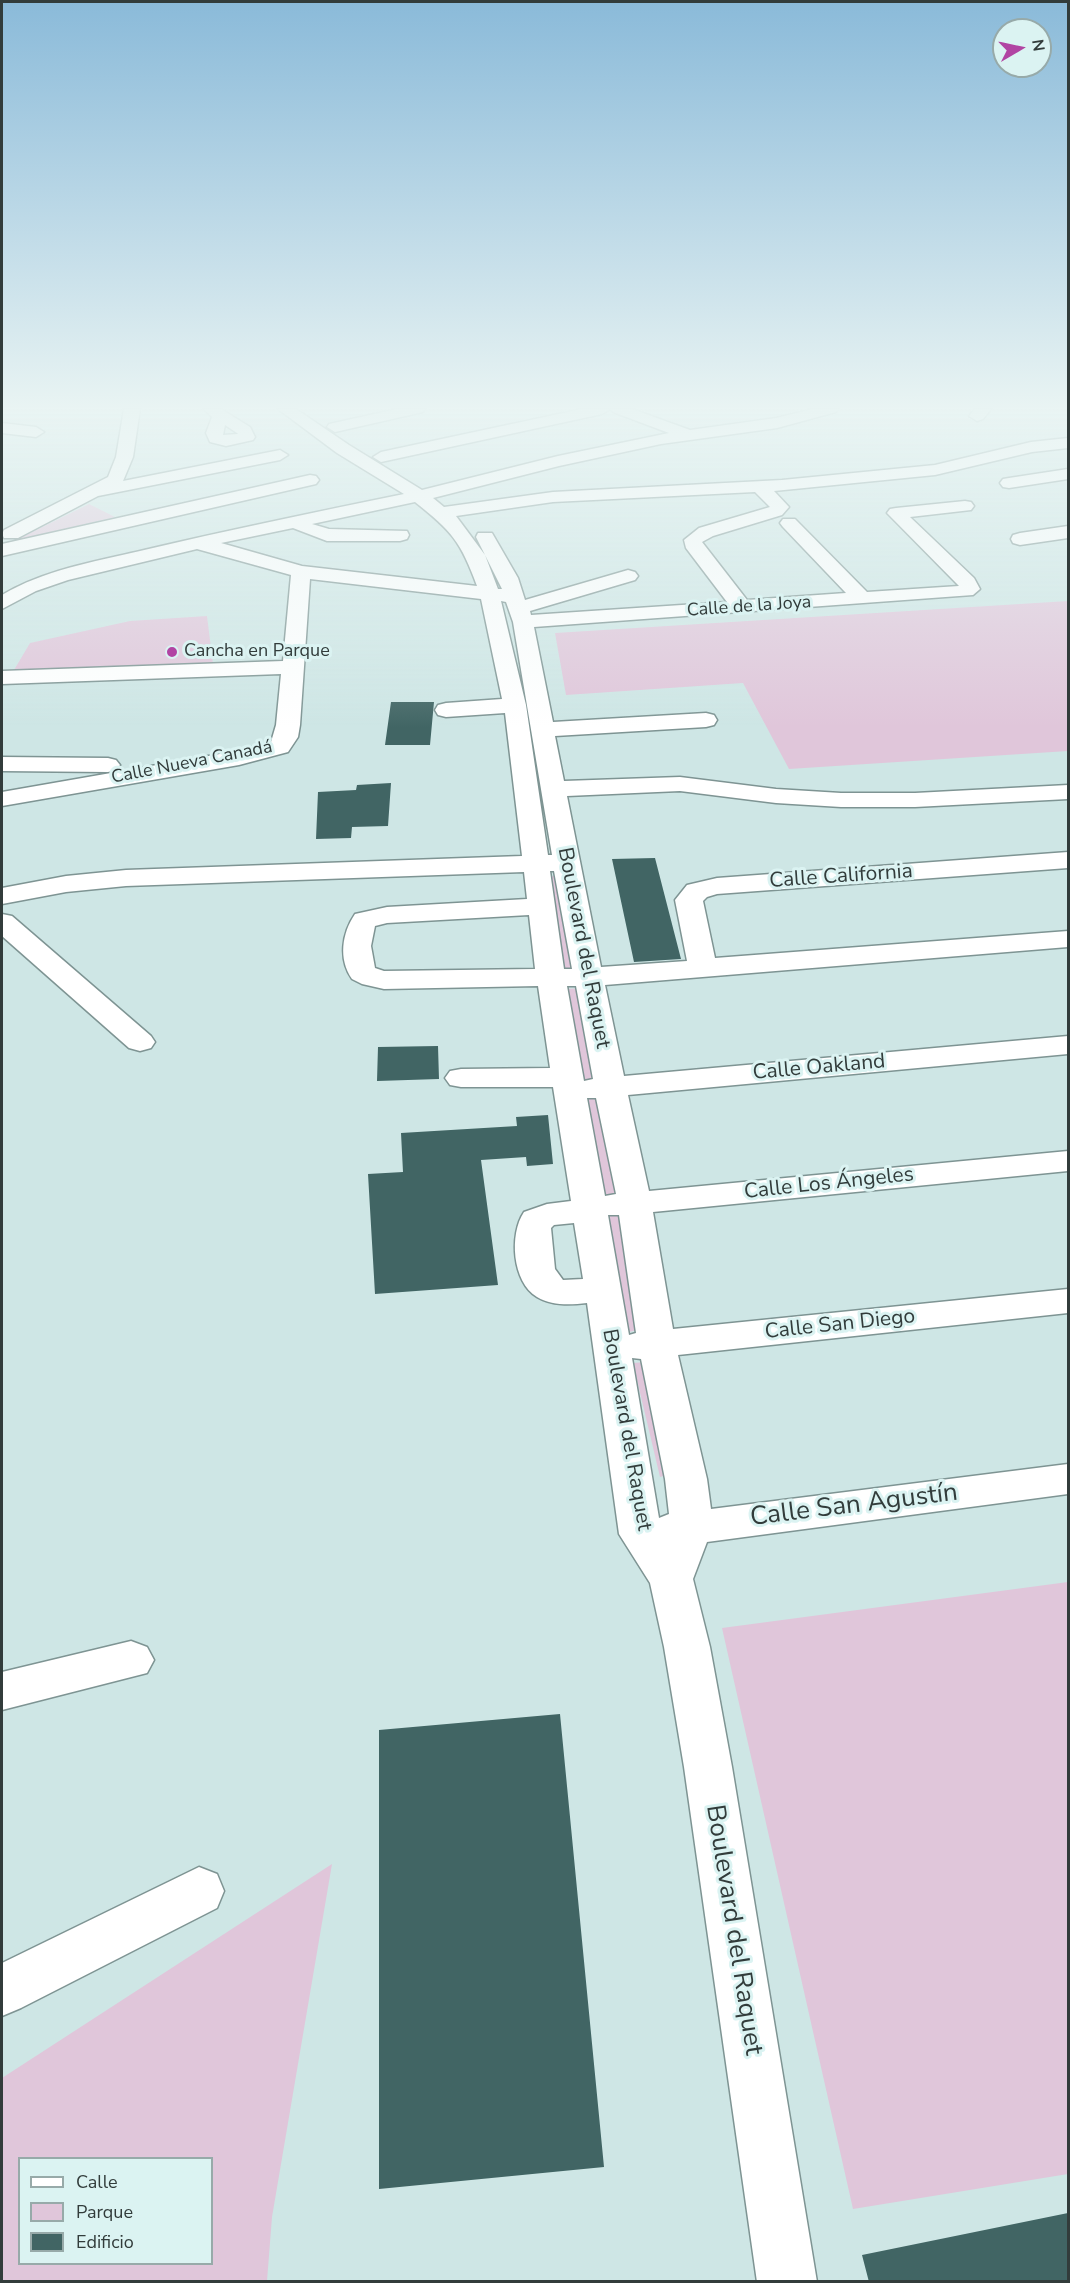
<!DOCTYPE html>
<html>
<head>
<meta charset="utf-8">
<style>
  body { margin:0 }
  #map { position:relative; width:1070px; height:2283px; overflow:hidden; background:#cee6e5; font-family:"Nunito Sans",sans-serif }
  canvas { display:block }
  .frame { position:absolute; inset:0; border:3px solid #323c3b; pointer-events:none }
  .legend { position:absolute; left:18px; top:2157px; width:195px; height:108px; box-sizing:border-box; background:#dbf3f2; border:2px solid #97aaa9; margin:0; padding:8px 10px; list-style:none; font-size:18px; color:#323c3b }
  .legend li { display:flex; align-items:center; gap:12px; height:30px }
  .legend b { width:30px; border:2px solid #97aaa9 }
  .north { position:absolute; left:992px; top:18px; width:60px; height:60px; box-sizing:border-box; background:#dbf3f2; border:2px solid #97aaa9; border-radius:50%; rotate:81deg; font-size:16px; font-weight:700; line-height:24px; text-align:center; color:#323c3b }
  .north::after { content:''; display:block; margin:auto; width:21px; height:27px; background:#b144a3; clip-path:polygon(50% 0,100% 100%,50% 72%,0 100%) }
</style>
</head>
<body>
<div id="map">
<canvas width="1070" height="2283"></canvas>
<div class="frame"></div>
<ul class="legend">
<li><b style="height:8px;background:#fff"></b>Calle</li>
<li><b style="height:16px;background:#e0c6da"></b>Parque</li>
<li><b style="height:16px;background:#416564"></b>Edificio</li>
</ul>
<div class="north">N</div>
</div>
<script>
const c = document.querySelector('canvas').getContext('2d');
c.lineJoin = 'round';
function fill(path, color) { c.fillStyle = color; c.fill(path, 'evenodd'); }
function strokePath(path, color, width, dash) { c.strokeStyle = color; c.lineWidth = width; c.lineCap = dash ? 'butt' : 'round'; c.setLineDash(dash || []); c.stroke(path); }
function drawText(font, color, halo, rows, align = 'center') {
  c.font = font + ' "Nunito Sans",sans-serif'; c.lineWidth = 6; c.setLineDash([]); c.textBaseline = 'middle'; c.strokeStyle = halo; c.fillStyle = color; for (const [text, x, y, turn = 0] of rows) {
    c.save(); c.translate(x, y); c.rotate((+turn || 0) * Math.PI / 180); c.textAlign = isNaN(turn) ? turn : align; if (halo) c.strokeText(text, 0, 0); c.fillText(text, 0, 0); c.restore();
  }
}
fill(new Path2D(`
  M 89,504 L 115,517 L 14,541 Z
  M 1068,601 L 1068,751 L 789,769 L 743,683 L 566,695 L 555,633 Z
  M 207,616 L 213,664 L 14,670 L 30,643 L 130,621 Z
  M 564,875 L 585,977 L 563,978 L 544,877 Z
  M 588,988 L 605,1080 L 585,1082 L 565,989 Z
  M 606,1091 L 628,1192 L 606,1196 L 585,1093 Z
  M 632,1207 L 656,1326 L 629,1332 L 608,1211 Z
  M 658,1361 L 685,1470 L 660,1477 L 633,1363 Z
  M 1068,1582 L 1068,2174 L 853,2209 L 722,1628 Z
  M 332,1864 L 272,2217 L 267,2281 L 2,2281 L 2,2078 ZM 212,2158 L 212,2264 L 20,2264 L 20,2158 Z`), '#e0c6da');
fill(new Path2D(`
  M 391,702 L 434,702 L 430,745 L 385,745 Z
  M 391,783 L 388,826 L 352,827 L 351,838 L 316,839 L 318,792 L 356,790 L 357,785 Z
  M 655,858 L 681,959 L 634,962 L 612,859 Z
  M 438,1046 L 439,1079 L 377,1081 L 378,1047 Z
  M 548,1115 L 553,1164 L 527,1166 L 526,1157 L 481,1160 L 498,1285 L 375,1294 L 368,1174 L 403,1172 L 401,1133 L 517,1126 L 516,1117 Z
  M 560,1714 L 604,2167 L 379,2189 L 379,1730 Z
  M 1068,2213 L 1068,2282 L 869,2282 L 862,2255 Z`), '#416564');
const minor = new Path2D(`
  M 124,409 L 140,409 L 133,457 L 123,481 L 280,450 L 288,455 L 280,460 L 98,496 L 18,538 L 4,538 L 2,534 L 4,530 L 108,477 L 116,457 Z
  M 204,409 L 221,409 L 250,427 L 255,437 L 253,440 L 226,446 L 210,442 L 206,433 L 212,417 ZM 225,425 L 237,433 L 238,434 L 223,435 Z
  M 278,409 L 296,409 L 349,445 L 422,490 L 558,456 L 669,433 L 613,412 L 611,409 L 632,409 L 690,430 L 776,418 L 813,409 L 838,409 L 836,412 L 777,428 L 661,444 L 559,466 L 433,498 L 444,507 L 553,492 L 782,480 L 935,465 L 1031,442 L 1068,438 L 1068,448 L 1032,452 L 935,475 L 774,491 L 789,507 L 782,515 L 713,536 L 702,542 L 747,600 L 846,593 L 783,527 L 780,523 L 783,519 L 795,519 L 867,592 L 959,586 L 887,513 L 890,509 L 896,508 L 965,501 L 971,502 L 974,506 L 971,510 L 910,517 L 974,578 L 980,589 L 973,595 L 534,627 L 553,722 L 706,713 L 714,715 L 717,720 L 714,725 L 706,727 L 555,736 L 564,781 L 680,777 L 776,789 L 841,793 L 915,793 L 1068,785 L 1068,799 L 915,807 L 841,807 L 776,803 L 680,791 L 567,796 L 601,967 L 687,961 L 675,900 L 687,885 L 717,878 L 1068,852 L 1068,868 L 717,894 L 707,897 L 703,901 L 715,958 L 1068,931 L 1068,947 L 605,985 L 624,1076 L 1068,1036 L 1068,1054 L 628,1095 L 649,1191 L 1068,1151 L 1068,1171 L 653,1212 L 673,1329 L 1068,1289 L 1068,1313 L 678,1355 L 707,1479 L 711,1509 L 1068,1464 L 1068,1494 L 707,1542 L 693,1579 L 710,1647 L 732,1767 L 817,2282 L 757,2282 L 684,1767 L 664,1647 L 650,1583 L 619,1534 L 587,1303 C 570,1305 552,1306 537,1297 C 512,1282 509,1234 524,1212 L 547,1204 L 571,1201 L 553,1087 L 461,1087 L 450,1085 L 445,1078 L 450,1071 L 461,1069 L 550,1068 L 538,986 L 384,989 L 362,984 L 352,979 C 338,959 342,933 355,914 L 387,907 L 527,899 L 524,872 L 126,886 L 66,892 L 2,904 L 2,888 L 66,876 L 126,870 L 522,856 L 505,713 L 446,717 L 438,715 L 435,710 L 438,705 L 446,703 L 502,699 L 481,599 L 310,579 L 300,725 L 298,737 L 288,752 L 239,765 L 2,806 L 2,792 L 237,751 L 271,742 L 276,725 L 281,674 L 2,684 L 2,671 L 283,661 L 291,575 L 197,549 L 68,580 L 36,591 L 2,609 L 2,595 C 44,570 93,562 140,551 C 228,530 316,512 404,494 L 337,453 ZM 755,492 L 770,507 L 699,528 L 684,540 L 686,548 L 727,602 L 531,615 L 530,611 L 635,580 L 638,576 L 635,572 L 628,570 L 525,600 L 518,578 L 492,533 L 478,533 L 476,537 L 502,589 L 498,589 L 485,555 L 456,516 L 553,502 ZM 415,502 C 452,531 461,542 477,586 L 302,566 L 221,543 L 293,528 L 327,541 L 400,541 L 407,539 L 409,535 L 407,531 L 329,529 L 312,524 ZM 501,601 L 506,602 L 513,622 L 552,855 L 548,855 L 526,705 ZM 550,871 L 554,871 L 572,969 L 564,969 ZM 529,915 L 535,969 L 384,971 L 375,968 L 371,946 L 375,926 L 387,923 ZM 567,986 L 576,986 L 593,1079 L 584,1081 ZM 587,1098 L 596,1098 L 616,1194 L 605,1196 ZM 608,1215 L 619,1215 L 636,1333 L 629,1335 ZM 574,1223 L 583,1279 L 563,1280 L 555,1269 L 551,1228 L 554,1225 ZM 632,1358 L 641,1359 L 665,1479 L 669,1514 L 659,1518 Z
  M 397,409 L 425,409 L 423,412 L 335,432 L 327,427 L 329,424 Z
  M 582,409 L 610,409 L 602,414 L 381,462 L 373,457 L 381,452 Z
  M 975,409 L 991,409 L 983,419 L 977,421 L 969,416 Z
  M 2,423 L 36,427 L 44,432 L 36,437 L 2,433 Z
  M 1068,469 L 1068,479 L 1009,488 L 1003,487 L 1000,483 L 1003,479 L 1009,478 Z
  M 310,475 L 316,476 L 319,480 L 316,484 L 2,556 L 2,544 Z
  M 1068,526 L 1068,538 L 1020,545 L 1013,543 L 1011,539 L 1013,535 L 1020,533 Z
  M 2,757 L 108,758 L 116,760 L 120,765 L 116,770 L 108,772 L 2,771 Z
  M 2,914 L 12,916 L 151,1036 L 155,1042 L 151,1048 L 140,1051 L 129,1048 L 2,936 Z
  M 131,1641 L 147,1647 L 154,1660 L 147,1673 L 2,1710 L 2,1672 Z
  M 199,1867 L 217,1874 L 224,1891 L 217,1908 L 21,2008 L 2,2016 L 2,1963 Z`);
strokePath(minor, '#7e9493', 3);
fill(minor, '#fff');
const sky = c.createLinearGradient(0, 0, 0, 728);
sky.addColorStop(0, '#8abad9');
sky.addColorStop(0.56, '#e9f4f3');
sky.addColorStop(1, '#e9f4f300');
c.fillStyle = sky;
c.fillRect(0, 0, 1070, 728);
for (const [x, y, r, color] of [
  [172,652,6,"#b144a3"]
]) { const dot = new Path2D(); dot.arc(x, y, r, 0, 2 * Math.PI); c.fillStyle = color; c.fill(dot); strokePath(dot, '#dbf3f2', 2); }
drawText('18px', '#323c3b', '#dbf3f2', [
  ["Calle de la Joya",749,607,-4],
  ["Calle Nueva Canadá",192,763,-11]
]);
drawText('18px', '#323c3b', '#dbf3f2', [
  ["Cancha en Parque",184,652]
], 'left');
drawText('21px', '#323c3b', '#dbf3f2', [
  ["Calle California",841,877,-4],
  ["Boulevard del Raquet",583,948,79],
  ["Calle Oakland",819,1068,-5],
  ["Calle Los Ángeles",829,1184,-6],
  ["Calle San Diego",840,1325,-6],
  ["Boulevard del Raquet",626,1430,80]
]);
drawText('26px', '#323c3b', '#dbf3f2', [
  ["Calle San Agustín",854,1506,-7],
  ["Boulevard del Raquet",733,1930,81]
]);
</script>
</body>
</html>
